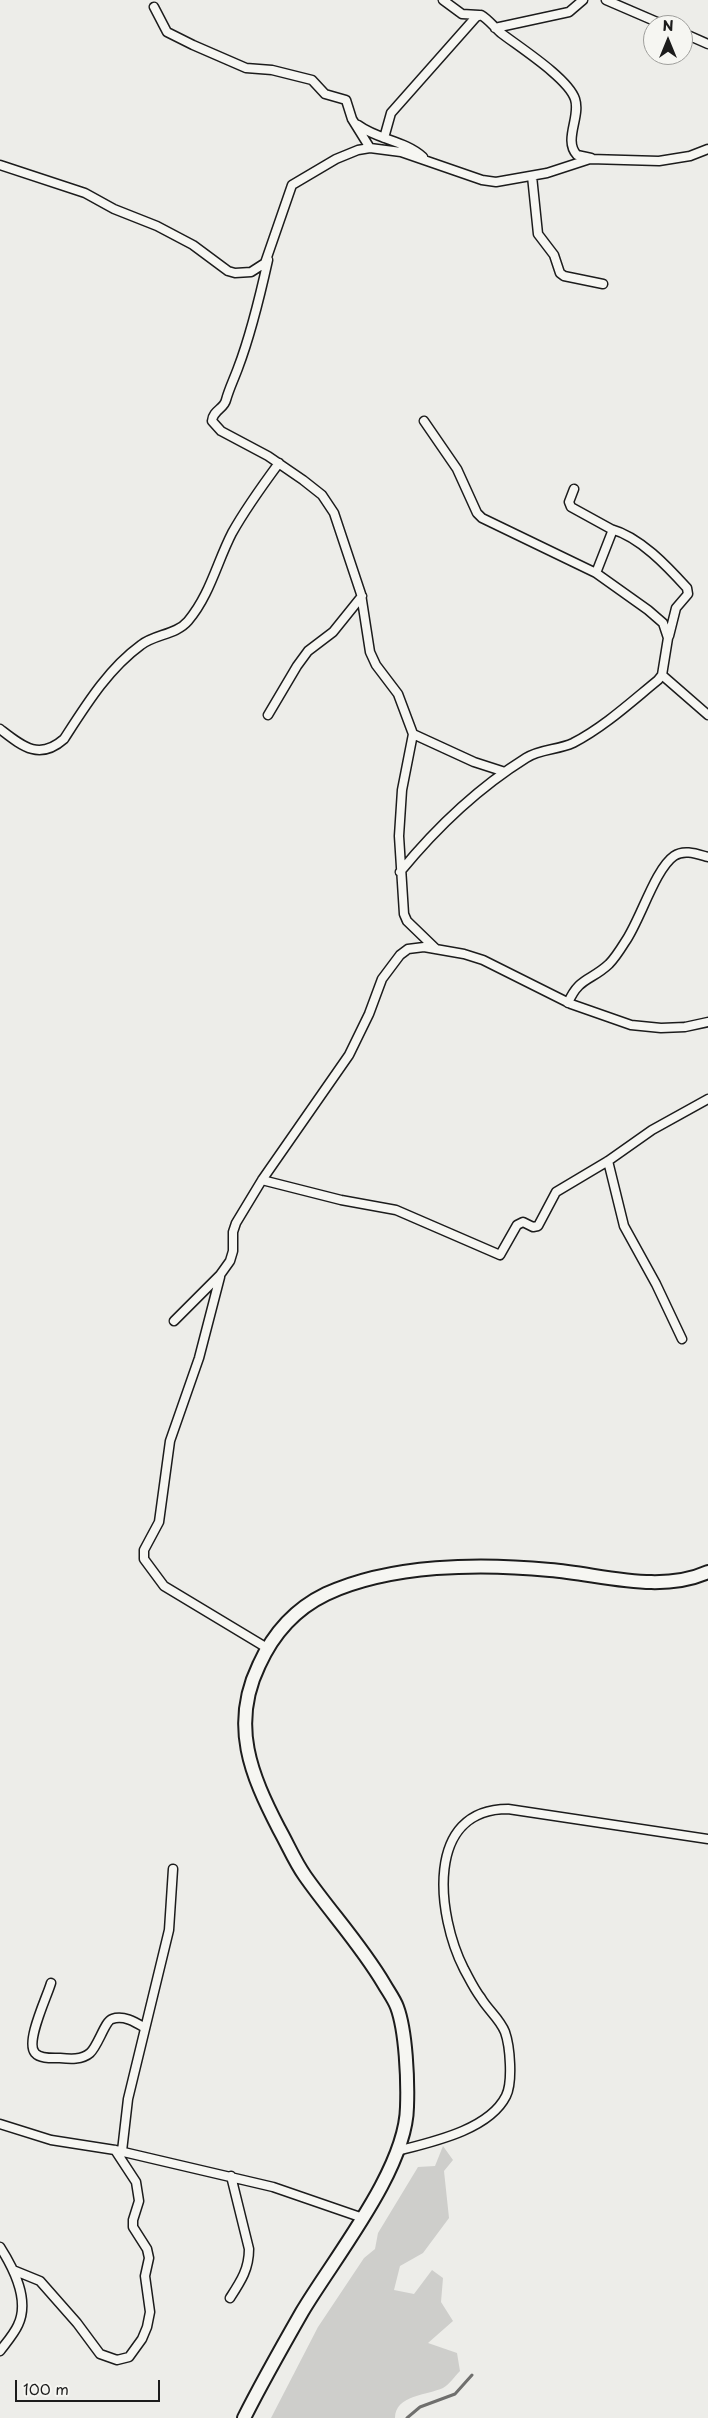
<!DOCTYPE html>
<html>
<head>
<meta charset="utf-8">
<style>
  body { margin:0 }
  #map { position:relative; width:708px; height:2418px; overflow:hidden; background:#edede9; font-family:"Playpen Sans",sans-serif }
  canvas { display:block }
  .north { position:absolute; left:643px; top:15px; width:50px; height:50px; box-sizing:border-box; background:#f6f6f2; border:1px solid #9f9f9c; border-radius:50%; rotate:0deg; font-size:14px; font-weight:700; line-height:20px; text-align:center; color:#1c1c1c }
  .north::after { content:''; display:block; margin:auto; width:18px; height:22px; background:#1c1c1c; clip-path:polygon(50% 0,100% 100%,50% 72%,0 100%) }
  .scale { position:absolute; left:15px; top:2380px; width:145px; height:22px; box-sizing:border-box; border:2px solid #1c1c1c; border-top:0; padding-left:6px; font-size:15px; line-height:18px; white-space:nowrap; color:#1c1c1c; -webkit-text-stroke:4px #f6f6f2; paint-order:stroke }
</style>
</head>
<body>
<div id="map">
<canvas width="708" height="2418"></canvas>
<div class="north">N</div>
<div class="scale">100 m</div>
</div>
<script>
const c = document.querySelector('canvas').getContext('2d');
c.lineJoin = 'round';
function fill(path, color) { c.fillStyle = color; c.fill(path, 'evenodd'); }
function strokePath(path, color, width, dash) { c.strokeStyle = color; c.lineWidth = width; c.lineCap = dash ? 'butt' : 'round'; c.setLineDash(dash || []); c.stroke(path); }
fill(new Path2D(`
  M 443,2146 L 453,2160 L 444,2171 L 449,2218 L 423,2253 L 400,2266 L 394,2290 L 414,2294 L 432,2270 L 443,2278 L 441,2302 L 453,2321 L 428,2343 L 457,2353 L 460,2371 C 455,2376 449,2385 443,2388 C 428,2395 395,2395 395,2418 L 271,2418 L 318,2327 L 364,2258 L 375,2249 L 378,2233 L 418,2167 L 435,2166 Z`), '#cececb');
strokePath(new Path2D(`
  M 407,2418 L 420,2407 L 455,2394 L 472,2375`), '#6f6f6d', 3);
const minor = new Path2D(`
  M 443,0 L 462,14 L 479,15
  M 606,0 L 664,25
  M 154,7 L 167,32 L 193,45 L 246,68 L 272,70 L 312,80 L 325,94 L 346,100 L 352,119 L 370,148
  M 495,28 L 569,12 L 583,0
  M 683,33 L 708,44
  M 358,125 C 378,140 404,140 423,157
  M 384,138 L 391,113 L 476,17 L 481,15 C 488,19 494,27 501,33 C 519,47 568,78 575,99 C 581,117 563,140 577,155 L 591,158
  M 0,165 L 85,193 L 114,209 L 157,226 L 193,245 L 228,271 L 235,273 L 251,272 L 265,263 L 292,185 L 336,159 L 358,150 L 370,148 L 401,152 L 482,180 L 496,182 L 547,173 L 590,159 L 659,161 L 690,156 L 708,149
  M 532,176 L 538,234 L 554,255 L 560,273 L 564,276 L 603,284
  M 268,260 C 260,296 251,334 238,368 C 234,379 229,389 226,400 C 224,409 213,410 212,421 L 221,431 L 268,456 L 303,480 L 322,495 L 334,513 L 361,594 L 370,652 L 376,665 L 398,694 L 413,734 L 402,790 L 399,836 L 404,914 L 407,921 L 436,949
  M 574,489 L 569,502 L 571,507 L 611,529 L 612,532 L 596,573
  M 611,529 C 640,537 667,566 687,588 L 688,594 L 676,608 L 669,636
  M 662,675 L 708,715
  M 268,715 L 297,666 L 308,651 L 333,632 L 362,596
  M 0,729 C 22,746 39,761 64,739 C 86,705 108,669 141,645 C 155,634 176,635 188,621 C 210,595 217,562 232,533 C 246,508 262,486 279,463
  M 413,734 L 474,762 L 505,772
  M 400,872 C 436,828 478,788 526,758 C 540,749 558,750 573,743 C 604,727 631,702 658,680 L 662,675 L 668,638 L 663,623 L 648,610 L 596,573 L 482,518 L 477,513 L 457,469 L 424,421
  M 568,1003 C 579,977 591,981 609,964 C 615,958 620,950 625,942 C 640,921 655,869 674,856 C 684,849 697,854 708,857
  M 608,1161 L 624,1226 L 656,1284 L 682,1339
  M 262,1180 L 341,1200 L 396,1210 L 500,1255 L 517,1225 L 523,1222 L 533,1227 L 538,1226 L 556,1192 L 608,1161 L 652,1130 L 708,1099
  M 220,1277 L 199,1358 L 170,1441 L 159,1522 L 144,1550 L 144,1559 L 164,1586 L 267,1648
  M 174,1321 L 220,1275 L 230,1261 L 233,1251 L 233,1232 L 236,1223 L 262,1180 L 349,1055 L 369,1014 L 382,979 L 400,955 L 408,949 L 424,947 L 464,954 L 483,960 L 571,1004 L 631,1025 L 661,1028 L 685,1027 L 708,1022
  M 51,1983 C 47,1997 25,2042 35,2053 C 40,2059 52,2058 60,2058 C 70,2059 82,2060 90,2053 C 98,2046 105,2021 112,2019 C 124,2015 135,2022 145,2028
  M 0,2124 L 51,2140 L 115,2150 L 273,2187 L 363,2218
  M 122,2151 L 128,2099 L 169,1930 L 173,1869
  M 397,2151 C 432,2142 489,2130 506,2096 C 513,2082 510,2046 505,2032 C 500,2019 488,2010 481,1998 C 474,1989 469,1978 464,1969 C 437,1916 424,1809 508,1809 L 708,1839
  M 0,2247 C 14,2269 30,2300 18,2325 C 14,2334 6,2343 0,2351
  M 13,2270 L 40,2281 L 77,2323 L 100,2354 L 117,2360 L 129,2357 L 142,2339 L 147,2327 L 150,2312 L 145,2276 L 149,2258 L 147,2249 L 133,2227 L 133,2220 L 139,2201 L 136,2182 L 115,2150
  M 230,2298 C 241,2281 249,2269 249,2249 L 231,2176`);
const trunk = new Path2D(`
  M 244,2418 C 262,2382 282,2347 302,2312 C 334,2258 406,2170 407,2107 C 408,2080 406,2031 397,2007 C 394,1999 388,1991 384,1984 C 361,1945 331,1913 305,1876 C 295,1862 288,1845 279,1829 C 251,1775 230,1725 259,1665 C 273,1634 295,1609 326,1594 C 391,1564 480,1563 550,1570 C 601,1574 659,1594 708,1572`);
strokePath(minor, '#1c1c1c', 11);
strokePath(trunk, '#1c1c1c', 16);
strokePath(minor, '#f6f6f2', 8);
strokePath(trunk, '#f6f6f2', 12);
</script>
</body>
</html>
